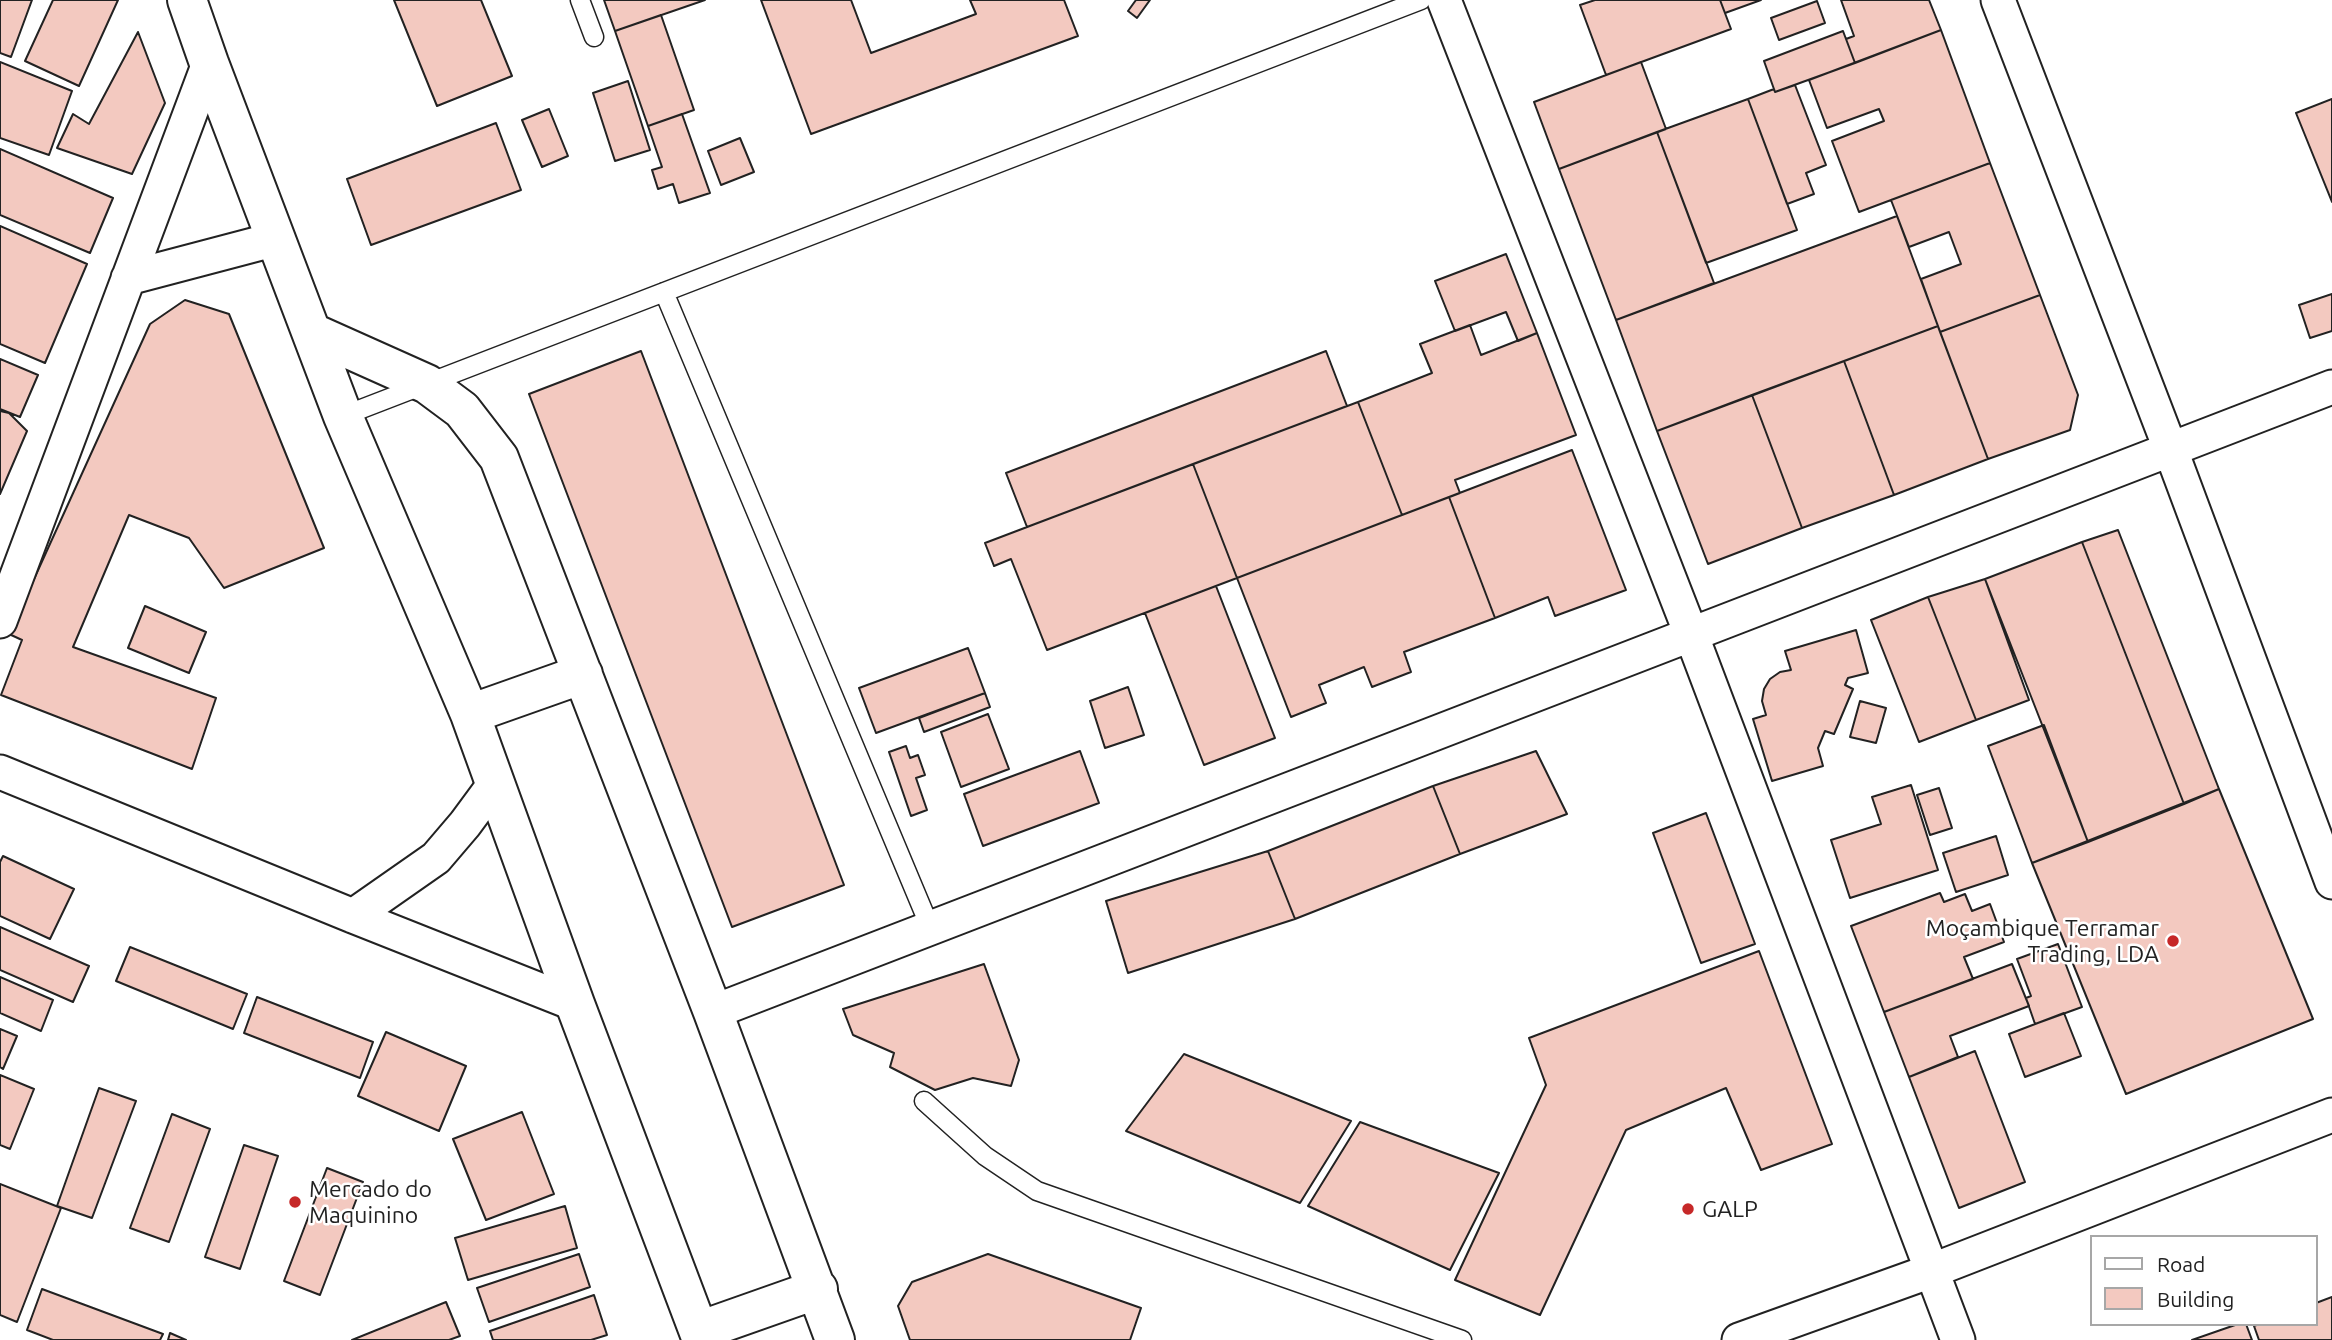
<!DOCTYPE html>
<html>
<head>
<meta charset="utf-8">
<style>
  body { margin:0 }
  #map { position:relative; width:2332px; height:1340px; overflow:hidden; background:#fff; font-family:Ubuntu,sans-serif }
  canvas { display:block }
  .legend { position:absolute; left:2090px; top:1235px; width:228px; height:91px; box-sizing:border-box; background:#fff; border:2px solid #a7a7a7; margin:0; padding:9px 12px; list-style:none; font-size:21px; color:#222 }
  .legend li { display:flex; align-items:center; gap:14px; height:35px }
  .legend b { width:35px; border:2px solid #a7a7a7 }
</style>
</head>
<body>
<div id="map">
<canvas width="2332" height="1340"></canvas>
<ul class="legend">
<li><b style="height:9px;background:#fff"></b>Road</li>
<li><b style="height:19px;background:#f3c9c0"></b>Building</li>
</ul>
</div>
<script>
const c = document.querySelector('canvas').getContext('2d');
c.lineJoin = 'round';
function fill(path, color) { c.fillStyle = color; c.fill(path, 'evenodd'); }
function strokePath(path, color, width, dash) { c.strokeStyle = color; c.lineWidth = width; c.lineCap = dash ? 'butt' : 'round'; c.setLineDash(dash || []); c.stroke(path); }
function drawText(font, color, halo, rows, align = 'center') {
  c.font = font + ' Ubuntu,sans-serif'; c.lineWidth = 5; c.setLineDash([]); c.textBaseline = 'middle'; c.strokeStyle = halo; c.fillStyle = color; for (const [text, x, y, turn = 0] of rows) {
    c.save(); c.translate(x, y); c.rotate((+turn || 0) * Math.PI / 180); c.textAlign = isNaN(turn) ? turn : align; if (halo) c.strokeText(text, 0, 0); c.fillText(text, 0, 0); c.restore();
  }
}
const building = new Path2D(`
  M 0,0 L 32,0 L 11,57 L 0,53 Z
  M 53,0 L 118,0 L 79,86 L 25,61 Z
  M 394,0 L 481,0 L 512,76 L 437,106 Z
  M 604,0 L 705,0 L 615,31 Z
  M 761,0 L 851,0 L 871,53 L 976,14 L 970,0 L 1064,0 L 1078,36 L 811,134 Z
  M 1136,0 L 1150,0 L 1137,18 L 1128,11 Z
  M 1595,0 L 1720,0 L 1731,29 L 1606,75 L 1580,5 Z
  M 1720,0 L 1761,0 L 1725,13 Z
  M 1841,0 L 1929,0 L 1941,30 L 1855,63 L 1846,39 L 1854,36 Z
  M 1817,1 L 1825,23 L 1779,40 L 1771,18 Z
  M 661,15 L 694,110 L 648,126 L 615,31 Z
  M 1941,30 L 1990,163 L 1859,212 L 1832,141 L 1884,121 L 1879,109 L 1827,128 L 1809,80 Z
  M 1843,31 L 1855,63 L 1775,92 L 1764,61 Z
  M 138,32 L 165,103 L 132,174 L 57,148 L 73,114 L 89,124 Z
  M 0,62 L 72,91 L 49,155 L 0,138 Z
  M 1641,62 L 1666,129 L 1559,169 L 1534,102 Z
  M 628,81 L 650,150 L 615,161 L 593,93 Z
  M 1795,85 L 1826,165 L 1806,173 L 1814,194 L 1787,204 L 1748,99 L 1774,89 L 1775,92 Z
  M 1748,99 L 1797,230 L 1706,263 L 1657,132 Z
  M 2332,99 L 2332,202 L 2296,113 Z
  M 549,109 L 568,156 L 542,167 L 522,120 Z
  M 682,114 L 710,193 L 679,203 L 673,184 L 658,189 L 652,170 L 662,167 L 648,126 Z
  M 496,123 L 521,190 L 371,245 L 347,179 Z
  M 1657,132 L 1714,283 L 1616,320 L 1559,169 Z
  M 740,138 L 754,172 L 721,185 L 708,151 Z
  M 0,149 L 113,198 L 90,253 L 0,215 Z
  M 1990,163 L 2040,295 L 1940,332 L 1921,279 L 1961,264 L 1949,232 L 1909,247 L 1891,200 Z
  M 1897,216 L 1938,326 L 1657,431 L 1616,320 Z
  M 0,226 L 87,264 L 45,363 L 0,344 Z
  M 1506,254 L 1537,333 L 1518,341 L 1506,312 L 1455,331 L 1435,281 Z
  M 2332,294 L 2332,331 L 2310,338 L 2299,305 Z
  M 2040,295 L 2078,395 L 2070,430 L 1988,459 L 1940,332 Z
  M 185,300 L 229,314 L 324,548 L 224,588 L 189,538 L 129,515 L 73,647 L 216,698 L 192,769 L 1,695 L 22,640 L 9,634 L 150,324 Z
  M 1470,325 L 1481,355 L 1537,333 L 1576,435 L 1455,480 L 1460,493 L 1402,515 L 1358,402 L 1432,373 L 1420,344 Z
  M 1938,326 L 1988,459 L 1894,495 L 1844,361 Z
  M 641,351 L 844,885 L 732,927 L 529,394 Z
  M 1326,351 L 1347,406 L 1027,527 L 1006,473 Z
  M 0,359 L 38,375 L 20,417 L 0,409 Z
  M 1844,361 L 1894,495 L 1802,528 L 1752,395 Z
  M 1752,395 L 1802,528 L 1708,564 L 1657,431 Z
  M 1358,402 L 1402,515 L 1237,578 L 1193,464 Z
  M 0,411 L 9,413 L 27,431 L 0,494 Z
  M 1572,450 L 1626,590 L 1555,616 L 1548,597 L 1495,618 L 1449,497 Z
  M 1193,464 L 1237,578 L 1047,650 L 1011,559 L 994,566 L 985,543 Z
  M 1449,497 L 1495,618 L 1404,652 L 1411,672 L 1372,687 L 1364,667 L 1319,685 L 1326,703 L 1291,717 L 1237,578 Z
  M 2118,530 L 2219,789 L 2184,804 L 2082,542 Z
  M 2082,542 L 2184,804 L 2088,842 L 1985,579 Z
  M 1985,579 L 2029,700 L 1976,720 L 1928,597 Z
  M 1216,586 L 1275,738 L 1204,765 L 1145,613 Z
  M 1928,597 L 1976,720 L 1919,742 L 1871,620 Z
  M 145,606 L 206,632 L 189,673 L 128,648 Z
  M 1856,630 L 1868,673 L 1848,678 L 1845,685 L 1853,689 L 1834,734 L 1825,731 L 1818,748 L 1823,766 L 1772,781 L 1753,719 L 1766,715 L 1762,701 L 1764,689 L 1770,679 L 1780,672 L 1791,670 L 1785,651 Z
  M 968,648 L 985,693 L 876,733 L 859,688 Z
  M 1128,687 L 1144,735 L 1105,748 L 1090,701 Z
  M 985,693 L 990,707 L 924,732 L 919,718 Z
  M 1860,701 L 1886,708 L 1876,743 L 1850,737 Z
  M 988,714 L 1009,769 L 961,787 L 941,732 Z
  M 2044,725 L 2088,842 L 2032,863 L 1988,746 Z
  M 906,746 L 910,758 L 918,755 L 925,775 L 916,778 L 927,810 L 911,816 L 889,752 Z
  M 1080,751 L 1099,803 L 983,846 L 964,794 Z
  M 1536,751 L 1567,814 L 1460,854 L 1433,786 Z
  M 1911,785 L 1938,870 L 1850,898 L 1831,840 L 1881,824 L 1872,797 Z
  M 1433,786 L 1460,854 L 1295,919 L 1268,851 Z
  M 1939,788 L 1952,828 L 1930,835 L 1917,795 Z
  M 2219,789 L 2313,1019 L 2126,1094 L 2032,863 Z
  M 1706,813 L 1755,944 L 1701,963 L 1653,833 Z
  M 1996,836 L 2008,875 L 1956,892 L 1943,853 Z
  M 1268,851 L 1295,919 L 1128,973 L 1106,901 Z
  M 3,856 L 74,889 L 50,939 L 0,916 L 0,862 Z
  M 1940,893 L 1944,902 L 1965,894 L 1972,911 L 1990,904 L 2004,942 L 1964,957 L 1973,979 L 1884,1012 L 1851,926 Z
  M 0,927 L 89,966 L 73,1002 L 0,970 Z
  M 2058,944 L 2082,1007 L 2035,1024 L 2026,998 L 2031,996 L 2017,959 Z
  M 130,947 L 247,994 L 233,1029 L 116,981 Z
  M 1759,951 L 1832,1144 L 1761,1170 L 1726,1088 L 1626,1130 L 1540,1315 L 1455,1280 L 1546,1085 L 1529,1038 Z
  M 984,964 L 1019,1060 L 1011,1086 L 973,1078 L 935,1090 L 890,1067 L 894,1053 L 853,1035 L 843,1009 Z
  M 2012,964 L 2029,1006 L 1950,1036 L 1958,1057 L 1909,1077 L 1884,1012 Z
  M 0,977 L 53,1000 L 41,1031 L 0,1013 Z
  M 257,997 L 373,1042 L 360,1078 L 244,1033 Z
  M 2064,1013 L 2081,1056 L 2025,1077 L 2009,1034 Z
  M 0,1029 L 17,1036 L 3,1069 L 0,1067 Z
  M 386,1032 L 466,1066 L 439,1131 L 358,1096 Z
  M 1975,1051 L 2025,1182 L 1959,1208 L 1909,1077 Z
  M 1184,1054 L 1351,1121 L 1300,1203 L 1126,1131 Z
  M 0,1075 L 34,1089 L 10,1149 L 0,1145 Z
  M 99,1088 L 136,1101 L 92,1218 L 57,1206 Z
  M 522,1112 L 554,1194 L 486,1220 L 453,1139 Z
  M 172,1114 L 210,1129 L 169,1242 L 130,1228 Z
  M 1360,1122 L 1499,1173 L 1450,1270 L 1308,1206 Z
  M 244,1145 L 278,1156 L 240,1269 L 205,1257 Z
  M 327,1168 L 363,1182 L 320,1295 L 284,1281 Z
  M 0,1184 L 61,1208 L 17,1322 L 0,1315 Z
  M 565,1206 L 577,1248 L 468,1280 L 455,1238 Z
  M 579,1254 L 590,1287 L 489,1322 L 477,1288 Z
  M 988,1254 L 1141,1308 L 1130,1340 L 910,1340 L 898,1306 L 912,1282 Z
  M 42,1289 L 163,1334 L 160,1340 L 53,1340 L 27,1330 Z
  M 594,1295 L 607,1335 L 591,1340 L 493,1340 L 490,1331 Z
  M 2332,1297 L 2332,1340 L 2259,1340 L 2254,1326 L 2259,1324 L 2316,1324 L 2316,1303 Z
  M 446,1302 L 460,1336 L 449,1340 L 352,1340 Z
  M 2238,1324 L 2246,1324 L 2252,1340 L 2192,1340 Z
  M 170,1333 L 186,1340 L 168,1340 Z`);
fill(building, '#f3c9c0');
strokePath(building, '#222', 2);
const service = new Path2D(`
  M 580,0 L 594,37
  M 664,292 L 930,927
  M 343,416 L 1421,0
  M 924,1101 L 985,1156 L 1037,1191 L 1462,1340`);
const minor = new Path2D(`
  M 1444,0 L 1691,634 L 1958,1340
  M 1998,0 L 2170,448 L 2332,882
  M 128,278 L 276,239
  M 0,621 L 209,63
  M 0,772 L 353,916 L 575,1004
  M 353,916 L 436,858 L 465,824 L 496,782
  M 713,1012 L 2332,387
  M 1739,1340 L 1931,1271 L 2332,1115`);
const tertiary = new Path2D(`
  M 187,0 L 209,63 L 343,416 L 470,714 L 575,1004 L 702,1340
  M 313,333 L 427,384 L 462,410 L 499,458 L 713,1012 L 835,1340
  M 470,714 L 583,674
  M 699,1331 L 818,1289`);
strokePath(service, '#222', 21);
strokePath(minor, '#222', 37);
strokePath(tertiary, '#222', 42);
strokePath(service, '#fff', 18);
strokePath(minor, '#fff', 33);
strokePath(tertiary, '#fff', 38);
for (const [x, y, r, color] of [
  [2173,941,7,"#c62828"],
  [295,1202,7,"#c62828"],
  [1688,1209,7,"#c62828"]
]) { const dot = new Path2D(); dot.arc(x, y, r, 0, 2 * Math.PI); c.fillStyle = color; c.fill(dot); strokePath(dot, '#fff', 2.5); }
drawText('23px', '#222', '#fff', [
  ["Moçambique Terramar",2159,928,"right"],
  ["Trading, LDA",2159,954,"right"],
  ["Mercado do",309,1189],
  ["Maquinino",309,1215],
  ["GALP",1702,1209]
], 'left');
</script>
</body>
</html>
